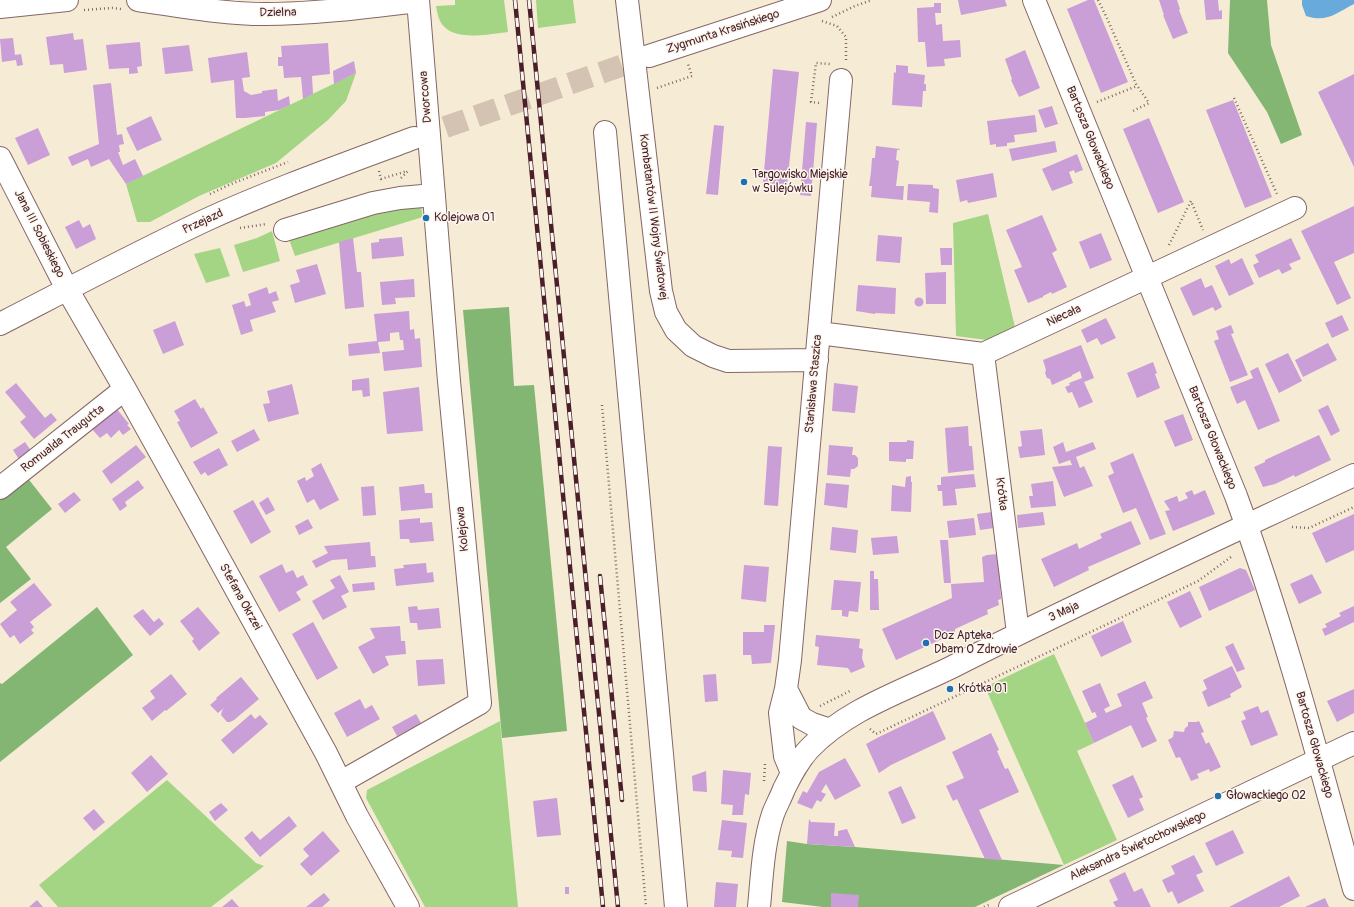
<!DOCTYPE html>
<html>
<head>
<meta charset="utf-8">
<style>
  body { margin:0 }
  canvas { display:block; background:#f6ebd5 }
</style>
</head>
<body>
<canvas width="1354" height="907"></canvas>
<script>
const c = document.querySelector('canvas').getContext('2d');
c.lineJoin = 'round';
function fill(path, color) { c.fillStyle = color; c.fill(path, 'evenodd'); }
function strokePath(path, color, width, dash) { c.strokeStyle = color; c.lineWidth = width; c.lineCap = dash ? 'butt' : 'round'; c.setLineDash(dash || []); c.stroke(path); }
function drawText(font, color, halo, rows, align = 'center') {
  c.font = font + ' Pangolin,sans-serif'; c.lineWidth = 3; c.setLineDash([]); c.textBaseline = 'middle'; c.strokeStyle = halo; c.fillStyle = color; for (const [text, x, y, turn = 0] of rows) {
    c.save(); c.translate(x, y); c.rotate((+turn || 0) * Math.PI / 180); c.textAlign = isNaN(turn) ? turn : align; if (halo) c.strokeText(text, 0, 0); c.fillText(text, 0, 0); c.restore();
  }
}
fill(new Path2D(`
  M 455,0 L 504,0 L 508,32 C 489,34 451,43 440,21 C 438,17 437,11 436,6 L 455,5 Z
  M 536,0 L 573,0 L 576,23 L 538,28 Z
  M 356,73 L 346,101 L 328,120 L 276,163 L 199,196 L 150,222 L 137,222 L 126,184 Z
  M 421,206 L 423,217 L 295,256 L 290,242 L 293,237 L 370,214 Z
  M 988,214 L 1015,327 L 987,340 L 956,336 L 953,223 Z
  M 272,231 L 280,261 L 243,272 L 234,245 L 257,238 Z
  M 220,248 L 230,276 L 206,283 L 194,254 Z
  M 1054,654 L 1094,743 L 1077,751 L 1117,840 L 1064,865 L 985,687 Z
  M 500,721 L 518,907 L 425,907 L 366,798 L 367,790 Z
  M 167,780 L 256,863 L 264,866 L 211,907 L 58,907 L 39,885 Z`), '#a4d584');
fill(new Path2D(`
  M 1230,0 L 1267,0 L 1271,45 L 1302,135 L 1281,144 L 1267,112 L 1228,53 Z
  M 509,307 L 514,386 L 534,385 L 567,731 L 502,738 L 463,310 Z
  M 26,476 L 52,509 L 6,547 L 31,579 L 0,603 L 0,496 Z
  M 97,607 L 133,655 L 0,762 L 0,683 L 2,684 Z
  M 787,841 L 807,844 L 855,847 L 1064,865 L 975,907 L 823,907 L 782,902 Z`), '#83b672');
fill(new Path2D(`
  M 1302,0 L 1354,0 L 1354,4 C 1336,13 1327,23 1306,16 L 1302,5 Z`), '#68aadc');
fill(new Path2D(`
  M 958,0 L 1005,0 L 1007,6 L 961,15 Z
  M 1088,0 L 1094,0 L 1128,82 L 1101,93 L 1067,9 Z
  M 1159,0 L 1177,0 L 1180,9 L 1179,10 L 1188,33 L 1173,39 L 1163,15 L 1164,15 Z
  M 1204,0 L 1218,0 L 1219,11 L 1222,10 L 1222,19 L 1206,20 Z
  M 934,3 L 941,3 L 941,13 L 935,13 L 936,25 L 942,24 L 943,41 L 960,40 L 961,57 L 944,59 L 945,66 L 927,67 L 925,42 L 918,42 L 917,8 L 934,7 Z
  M 73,33 L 74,40 L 83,39 L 87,70 L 64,73 L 63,64 L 50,65 L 46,37 Z
  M 13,38 L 15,55 L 21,54 L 23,65 L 17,66 L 16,60 L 2,62 L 0,39 Z
  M 140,42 L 142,66 L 137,67 L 138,73 L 129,74 L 129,68 L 109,69 L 106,45 Z
  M 328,43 L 330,74 L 312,76 L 313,94 L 303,99 L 301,77 L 284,78 L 283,66 L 278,66 L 278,57 L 282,57 L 281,46 Z
  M 189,45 L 193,71 L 165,74 L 162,48 Z
  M 1025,50 L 1040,88 L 1019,97 L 1011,80 L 1012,79 L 1005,59 Z
  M 247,52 L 250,77 L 242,78 L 244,91 L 251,95 L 262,93 L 262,91 L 277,89 L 278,101 L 289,96 L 290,105 L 279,110 L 265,112 L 265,116 L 245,118 L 236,118 L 234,80 L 211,83 L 208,58 Z
  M 354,61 L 356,73 L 334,84 L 333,71 Z
  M 896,65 L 908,66 L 908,73 L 925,75 L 924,84 L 926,84 L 926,91 L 923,91 L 922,107 L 892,105 L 894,72 L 896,73 Z
  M 773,69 L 799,72 L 787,185 L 763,183 Z
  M 1354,74 L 1354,167 L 1318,92 Z
  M 111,83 L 117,135 L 122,134 L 124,144 L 119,145 L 120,152 L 118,152 L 123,165 L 135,159 L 143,176 L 126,184 L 109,159 L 91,167 L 88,159 L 72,166 L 68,157 L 99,144 L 93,85 Z
  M 1233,100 L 1272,197 L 1245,208 L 1206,110 Z
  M 1052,106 L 1058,124 L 1045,128 L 1038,110 Z
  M 1035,115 L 1037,132 L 1014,135 L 1015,142 L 1007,143 L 1007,146 L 996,147 L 996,144 L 990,145 L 987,121 Z
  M 151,116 L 162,140 L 137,151 L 126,128 Z
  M 1149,118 L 1184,202 L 1158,213 L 1123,129 Z
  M 806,122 L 817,123 L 811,196 L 800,195 Z
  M 714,125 L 724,126 L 718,195 L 706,194 Z
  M 38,128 L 50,155 L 28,165 L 15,138 Z
  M 1055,141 L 1057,152 L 1012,161 L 1009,149 Z
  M 876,146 L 900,149 L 899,150 L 897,150 L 896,160 L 899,161 L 896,186 L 904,186 L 903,200 L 871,197 L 872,186 L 869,186 L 871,172 L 872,158 L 875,158 Z
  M 1077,154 L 1083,170 L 1075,173 L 1074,170 L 1069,172 L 1073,183 L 1052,191 L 1042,169 Z
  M 993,173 L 997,197 L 968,203 L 967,200 L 960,202 L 956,180 Z
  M 908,184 L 933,185 L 933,188 L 939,189 L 938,213 L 929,212 L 930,202 L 907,200 Z
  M 1354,206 L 1354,253 L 1334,262 L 1351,298 L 1337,305 L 1301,231 Z
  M 1042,215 L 1057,250 L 1052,253 L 1067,287 L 1052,294 L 1051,292 L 1043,296 L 1043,297 L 1028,303 L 1014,270 L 1022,267 L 1006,230 Z
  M 79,220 L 83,228 L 90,224 L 96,239 L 76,249 L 65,227 Z
  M 1101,233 L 1112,260 L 1090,269 L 1079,242 Z
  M 878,235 L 902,237 L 900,263 L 876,261 Z
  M 402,237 L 404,256 L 372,259 L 371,243 L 379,242 L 379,239 Z
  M 353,238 L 357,272 L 361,272 L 364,307 L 345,309 L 339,242 Z
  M 1291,238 L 1301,259 L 1289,264 L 1292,269 L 1282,274 L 1279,269 L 1259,278 L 1253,265 L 1259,262 L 1255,255 Z
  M 940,248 L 952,248 L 952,265 L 941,265 Z
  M 1242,258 L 1254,284 L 1229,296 L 1215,266 L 1229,259 L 1231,264 Z
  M 317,264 L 326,294 L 295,303 L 290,285 L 300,282 L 296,270 Z
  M 946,272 L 946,304 L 926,304 L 925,273 Z
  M 1201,278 L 1205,288 L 1212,285 L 1222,307 L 1215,311 L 1213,307 L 1193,316 L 1180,288 Z
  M 414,279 L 415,297 L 395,298 L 396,304 L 382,305 L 380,282 Z
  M 858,285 L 896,288 L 895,314 L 875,313 L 875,314 L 856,311 Z
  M 267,287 L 269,294 L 276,291 L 279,300 L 272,302 L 276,312 L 250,320 L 253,331 L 241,335 L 232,305 L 244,301 L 246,307 L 251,305 L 248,294 Z
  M914.5 302a4.5 4.5 0 1 1 9 0a4.5 4.5 0 1 1-9 0Z
  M 409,311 L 410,330 L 414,329 L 415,339 L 420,338 L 422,367 L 384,371 L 382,352 L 404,350 L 403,340 L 400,340 L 399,332 L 390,333 L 390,341 L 378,342 L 380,353 L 349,356 L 348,344 L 377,341 L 374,314 Z
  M 1342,315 L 1349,330 L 1332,338 L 1325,323 Z
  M 1106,318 L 1116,338 L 1101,345 L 1097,338 L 1087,343 L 1081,330 Z
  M 175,321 L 184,345 L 163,354 L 153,330 Z
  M 1231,325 L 1234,333 L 1231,334 L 1248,375 L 1230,382 L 1214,341 L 1219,339 L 1216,331 Z
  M 1328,343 L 1337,360 L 1303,377 L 1295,360 Z
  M 1081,345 L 1094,378 L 1084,382 L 1093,402 L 1079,408 L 1072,392 L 1068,393 L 1065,387 L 1070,385 L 1069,383 L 1082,378 L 1080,371 L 1072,375 L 1072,376 L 1052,385 L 1050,379 L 1047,378 L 1045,373 L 1046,370 L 1043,360 Z
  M 1288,353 L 1302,381 L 1279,393 L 1265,364 Z
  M 1153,362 L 1157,373 L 1155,374 L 1160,388 L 1137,398 L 1127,373 Z
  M 1258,367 L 1280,421 L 1258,430 L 1245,400 L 1237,404 L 1230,387 L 1253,378 L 1250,371 Z
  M 369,378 L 370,396 L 363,397 L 362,390 L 352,391 L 352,380 Z
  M 16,383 L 45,418 L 51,413 L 57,420 L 34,439 L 20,422 L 26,417 L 5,392 Z
  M 834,383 L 858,386 L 855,413 L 832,411 Z
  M 292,384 L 299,414 L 268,422 L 263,404 L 270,403 L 267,391 Z
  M 419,387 L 423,431 L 387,434 L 383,392 Z
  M 195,399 L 201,409 L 203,407 L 218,433 L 191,448 L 177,422 L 180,421 L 174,411 Z
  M 1328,405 L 1340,431 L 1331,436 L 1318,410 Z
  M 116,408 L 129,424 L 127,425 L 131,429 L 123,435 L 119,430 L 111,438 L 107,433 L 100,438 L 91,428 Z
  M 1183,414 L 1193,440 L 1175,447 L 1164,421 Z
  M 968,426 L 969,446 L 972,446 L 974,470 L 948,473 L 945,428 Z
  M 254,429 L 260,440 L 237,452 L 231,441 Z
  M 1042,429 L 1045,455 L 1020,458 L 1018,447 L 1022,446 L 1020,431 Z
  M 1319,435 L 1331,460 L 1295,477 L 1294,475 L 1275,484 L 1263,487 L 1254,467 L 1265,462 L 1265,460 Z
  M 907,440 L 914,441 L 913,459 L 906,459 L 906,462 L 889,461 L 889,442 L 907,442 Z
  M 25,442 L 34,455 L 22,464 L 13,450 Z
  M 1063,442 L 1066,452 L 1093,442 L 1096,449 L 1076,457 L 1080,468 L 1084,466 L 1093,486 L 1064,497 L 1052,467 L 1072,465 L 1070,460 L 1059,464 L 1053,447 Z
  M 136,445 L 146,457 L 111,484 L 102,471 Z
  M 829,445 L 853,447 L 852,455 L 855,455 L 858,458 L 858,466 L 854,469 L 851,469 L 850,477 L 827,475 Z
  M 768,446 L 782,447 L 778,506 L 764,505 Z
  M 219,448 L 228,465 L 208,476 L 205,472 L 201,475 L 193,462 Z
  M 1133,453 L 1166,534 L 1150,540 L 1136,508 L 1123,513 L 1108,476 L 1114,473 L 1110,463 Z
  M 321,463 L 339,500 L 320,510 L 314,499 L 307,503 L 297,481 L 305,477 L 306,481 L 314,476 L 311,469 Z
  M 974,474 L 976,487 L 955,489 L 957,505 L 943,506 L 942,491 L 938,491 L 937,485 L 941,485 L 941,477 Z
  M 911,476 L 911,482 L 912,482 L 911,512 L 891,511 L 892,485 L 905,487 L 906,477 Z
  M 138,480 L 144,488 L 125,502 L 127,506 L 120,511 L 112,499 Z
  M 1053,481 L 1056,506 L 1031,508 L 1029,496 L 1033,496 L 1031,484 Z
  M 826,483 L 849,485 L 847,508 L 824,505 Z
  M 424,484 L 425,493 L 432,493 L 433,508 L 401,511 L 399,487 Z
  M 374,486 L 376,515 L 363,516 L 361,487 Z
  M 1192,490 L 1194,495 L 1205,490 L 1215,514 L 1173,531 L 1165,511 L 1170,510 L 1164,501 L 1177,496 L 1179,502 L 1188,498 L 1185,493 Z
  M 74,492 L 81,500 L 65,513 L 58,504 Z
  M 268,497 L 275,510 L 266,515 L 259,503 Z
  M 253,500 L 271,532 L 251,544 L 233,511 Z
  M 992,512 L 994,528 L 980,530 L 977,514 Z
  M 1043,512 L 1045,525 L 1018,528 L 1017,515 Z
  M 1354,514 L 1354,550 L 1326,563 L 1312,533 Z
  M 420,518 L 420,523 L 432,522 L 434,541 L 410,543 L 409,539 L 400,539 L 399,520 Z
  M 974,518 L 976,535 L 949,538 L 947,521 Z
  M 308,519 L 313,528 L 299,535 L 295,526 Z
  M 1131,521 L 1141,544 L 1088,567 L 1089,570 L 1054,587 L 1041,559 L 1077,543 L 1079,549 L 1102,538 L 1100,534 Z
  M 832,527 L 858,530 L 856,553 L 830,550 Z
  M 897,536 L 899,553 L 873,555 L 871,538 Z
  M 940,540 L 948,540 L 951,583 L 944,583 Z
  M 370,542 L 371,556 L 375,556 L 376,567 L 348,570 L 347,559 L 332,560 L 316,568 L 312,561 L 328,553 L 324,546 Z
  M 998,554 L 1001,599 L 998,600 L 999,605 L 987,610 L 988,614 L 955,629 L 955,633 L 896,660 L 882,629 L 952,598 L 951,584 L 984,582 L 982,557 L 987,555 Z
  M 426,563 L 427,573 L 433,572 L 434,582 L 396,586 L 394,569 L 404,568 L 403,565 Z
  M 282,564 L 286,573 L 293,570 L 297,578 L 303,575 L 308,585 L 296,592 L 301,600 L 279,612 L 259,576 Z
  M 744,565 L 769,567 L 766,602 L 741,599 Z
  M 1240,568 L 1246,570 L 1255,590 L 1209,611 L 1199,587 Z
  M 870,571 L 874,571 L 874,579 L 878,579 L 879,610 L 870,610 Z
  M 1312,574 L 1322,593 L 1299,604 L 1290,584 Z
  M 340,575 L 349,592 L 341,596 L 347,607 L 323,620 L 312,601 L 335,588 L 330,580 Z
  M 834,580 L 861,582 L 858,612 L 849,611 L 848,617 L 842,616 L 842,610 L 831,610 Z
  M 374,582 L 375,590 L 353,592 L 352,584 Z
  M 34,583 L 52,605 L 30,622 L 34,627 L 31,630 L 34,633 L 20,644 L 14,635 L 10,638 L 0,624 L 17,610 L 10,602 Z
  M 1190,591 L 1202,617 L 1180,628 L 1167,602 Z
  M 417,606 L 418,610 L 439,608 L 441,628 L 418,630 L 417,623 L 410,623 L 408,607 Z
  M 1354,606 L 1354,622 L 1325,636 L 1322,629 L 1327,627 L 1325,624 L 1341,616 L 1339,613 Z
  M 198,607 L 220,633 L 199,651 L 192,641 L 194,639 L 180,621 Z
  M 143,609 L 154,622 L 159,618 L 164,624 L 150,636 L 133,616 Z
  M 1123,621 L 1132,642 L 1101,657 L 1091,636 Z
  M 313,622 L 338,668 L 317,680 L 292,634 Z
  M 764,625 L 775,625 L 771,663 L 752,664 L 751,655 L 743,655 L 743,632 L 764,632 Z
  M 400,626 L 401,641 L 405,641 L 406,654 L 385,656 L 389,665 L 373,674 L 358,647 L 375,638 L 370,628 Z
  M 816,635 L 860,639 L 859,648 L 863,649 L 862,658 L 865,667 L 851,673 L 848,668 L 817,665 L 819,647 L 815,646 Z
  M 1233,643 L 1245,669 L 1237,672 L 1225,647 Z
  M 443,659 L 445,684 L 418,686 L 416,660 Z
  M 1232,666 L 1242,687 L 1230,694 L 1231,697 L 1208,707 L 1202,692 L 1207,689 L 1203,680 Z
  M 171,674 L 187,694 L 166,711 L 165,710 L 152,721 L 142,708 L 155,698 L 150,691 Z
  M 716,674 L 718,701 L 705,702 L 703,675 Z
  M 241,677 L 259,699 L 234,720 L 230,722 L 227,722 L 221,715 L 222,711 L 224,708 L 218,713 L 210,705 L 217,699 L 216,698 Z
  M 1145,681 L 1153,698 L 1142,703 L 1148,717 L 1146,718 L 1157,741 L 1142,748 L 1131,725 L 1094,743 L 1085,723 L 1097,717 L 1095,712 L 1092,713 L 1082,691 L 1100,683 L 1110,706 L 1104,709 L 1106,713 L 1122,706 L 1117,694 Z
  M 1354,689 L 1354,713 L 1337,722 L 1327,701 Z
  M 360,699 L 365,709 L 372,705 L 380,719 L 347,737 L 334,713 Z
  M 1258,706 L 1261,713 L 1268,710 L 1278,735 L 1251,746 L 1241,721 L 1246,719 L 1243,712 Z
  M 933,711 L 946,739 L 891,765 L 879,773 L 866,744 L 879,737 Z
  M 251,714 L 255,719 L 260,715 L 268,724 L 233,754 L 221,740 Z
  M 416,714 L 421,723 L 397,736 L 392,727 Z
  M 1199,721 L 1204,732 L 1201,733 L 1206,744 L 1209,742 L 1221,767 L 1210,772 L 1209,769 L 1197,774 L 1199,778 L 1191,781 L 1180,757 L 1176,758 L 1168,740 L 1173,737 L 1174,731 L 1184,732 L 1185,728 L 1188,726 L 1188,722 L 1196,722 Z
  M 991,733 L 999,750 L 997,751 L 1005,769 L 1008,768 L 1019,792 L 979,810 L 1002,860 L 985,859 L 957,799 L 953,801 L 946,786 L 964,778 L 952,752 Z
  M 151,755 L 168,774 L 147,792 L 131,773 Z
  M 845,758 L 861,786 L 835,800 L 826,784 L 821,792 L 826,794 L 821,802 L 817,800 L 812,809 L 797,803 L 803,791 L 807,793 L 819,772 Z
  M 723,770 L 751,773 L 749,795 L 745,794 L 743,815 L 732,815 L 733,805 L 721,804 Z
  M 706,771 L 707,792 L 693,791 L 692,776 Z
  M 1133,775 L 1143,797 L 1139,799 L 1144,810 L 1128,818 L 1112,785 Z
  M 901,786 L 916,818 L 902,824 L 888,792 Z
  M 557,798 L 561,835 L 537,837 L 533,801 Z
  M 221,803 L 228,810 L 215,821 L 209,812 Z
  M 94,809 L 105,822 L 94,831 L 83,818 Z
  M 289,816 L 297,826 L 260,857 L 244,838 L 252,831 L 260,840 Z
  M 809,819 L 811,822 L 835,823 L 834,836 L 838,836 L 838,831 L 847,829 L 855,847 L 807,844 Z
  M 722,820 L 747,823 L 743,858 L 731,857 L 732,851 L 718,850 Z
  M 1233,830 L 1244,853 L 1216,866 L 1205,843 Z
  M 323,831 L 340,851 L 311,876 L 300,864 L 309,856 L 303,849 Z
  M 1194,855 L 1203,872 L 1196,875 L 1204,891 L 1178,904 L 1172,891 L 1168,893 L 1162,880 L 1175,874 L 1171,866 Z
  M 1125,872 L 1134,892 L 1142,888 L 1151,907 L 1116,907 L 1113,902 L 1118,900 L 1109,880 Z
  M 1289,876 L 1300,896 L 1279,907 L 1229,907 Z
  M 716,882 L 738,884 L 736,907 L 714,907 Z
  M 565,887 L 569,887 L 569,894 L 565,894 Z
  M 324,893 L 330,900 L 322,907 L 306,907 Z
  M 831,893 L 859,895 L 858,907 L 831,907 Z
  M 1325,898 L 1329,907 L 1305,907 Z
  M 232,899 L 239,907 L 222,907 Z
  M 37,900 L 43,907 L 29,907 Z`), '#ca9ed7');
strokePath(new Path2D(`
  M 414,138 L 649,56`), '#d4c2b3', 22, [22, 11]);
const minor = new Path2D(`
  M 138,0 C 180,6 223,14 265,14 C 316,14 367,7 418,1
  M 627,0 L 661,291 L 666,312 L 676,330 L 693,346 L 713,356 L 728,361 L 817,360
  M 1034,0 L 1236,496 C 1283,624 1318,757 1354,889
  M 0,7 L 67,0
  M 649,56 L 820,0
  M 605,132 L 676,907
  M 0,158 L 67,289 L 125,389 L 194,513 L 326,753 L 357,816 L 408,907
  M 285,230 L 373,203 L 400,198 L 434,195
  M 0,324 C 68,289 136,253 206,220 C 274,189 345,164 414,138
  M 819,333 L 983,354 L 1295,208
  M 983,354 L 1018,633
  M 0,488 L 125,389
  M 786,689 L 801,718 L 812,724 L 830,730
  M 792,773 L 785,756 L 780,713 L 786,689 L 790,660 L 841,80
  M 341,782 L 480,703 L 449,381 L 418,0
  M 759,907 C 762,876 763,844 773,814 C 776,806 781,797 784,789 C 791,775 798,761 809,749 C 848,708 904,691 954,666 C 1086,599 1220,538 1354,475
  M 1010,907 L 1354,743`);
strokePath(minor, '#866666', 24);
strokePath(new Path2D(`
  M 1098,0 L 1106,16 L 1136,84 L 1149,103 L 1131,112
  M 84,10 L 112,8 L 121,9
  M 832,17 L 855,6 L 872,0
  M 822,21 L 837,26 L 846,37 L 846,62
  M 657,88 L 692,76 L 688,64
  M 1234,98 L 1277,194
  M 1097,102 L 1137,86
  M 819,103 L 811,102 L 816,63 L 830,64
  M 379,171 L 381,179 L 407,171
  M 401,178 L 408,171
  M 210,194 L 231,184 L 288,162
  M 240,228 L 267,224
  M 1169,245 L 1191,201 L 1203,230
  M 602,405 L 646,907
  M 1292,527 L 1309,528 L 1354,507
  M 820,706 L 850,691
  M 870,729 L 876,734 L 1198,581 L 1231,557
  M 764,781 L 765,764
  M 984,907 L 991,904`), '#866666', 2.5, [1, 3]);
strokePath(minor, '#fff', 22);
const rail = new Path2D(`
  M 515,0 L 603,907
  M 529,0 L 618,907
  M 600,576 L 622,800`);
strokePath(rail, '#4a1f2b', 4.5);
strokePath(rail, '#fbf7ec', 3, [9]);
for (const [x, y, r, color] of [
  [744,182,4,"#1f6fb2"],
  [426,218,4,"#1f6fb2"],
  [926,643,4,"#1f6fb2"],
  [950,689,4,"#1f6fb2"],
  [1218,796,4,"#1f6fb2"]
]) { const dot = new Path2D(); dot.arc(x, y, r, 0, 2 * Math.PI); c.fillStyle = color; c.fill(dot); strokePath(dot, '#fbf7ec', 1.5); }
drawText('12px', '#4a1f2b', '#fbf7ec', [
  ["Dzielna",278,13,-1],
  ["Zygmunta Krasińskiego",723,32,-18],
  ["Dworcowa",426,97,-95],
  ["Bartosza Głowackiego",1090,138,68],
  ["Kombatantów II Wojny Światowej",653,217,83],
  ["Przejazd",203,222,-25],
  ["Jana III Sobieskiego",39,234,63],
  ["Niecała",1064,316,-25],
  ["Stanisława Staszica",814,384,-85],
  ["Bartosza Głowackiego",1212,438,68],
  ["Romualda Traugutta",63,439,-38],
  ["Krótka",1001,494,83],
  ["Kolejowa",463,529,-96],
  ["Stefana Okrzei",240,597,61],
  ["3 Maja",1064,612,-25],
  ["Bartosza Głowackiego",1314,745,74],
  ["Aleksandra Świętochowskiego",1138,846,-25]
]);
drawText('12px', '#4a1f2b', '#fbf7ec', [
  ["Targowisko Miejskie",752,175],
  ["w Sulejówku",752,189],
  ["Kolejowa 01",434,218],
  ["Doz Apteka.",934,636],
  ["Dbam O Zdrowie",934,650],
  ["Krótka 01",958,689],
  ["Głowackiego 02",1226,796]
], 'left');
</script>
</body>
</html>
